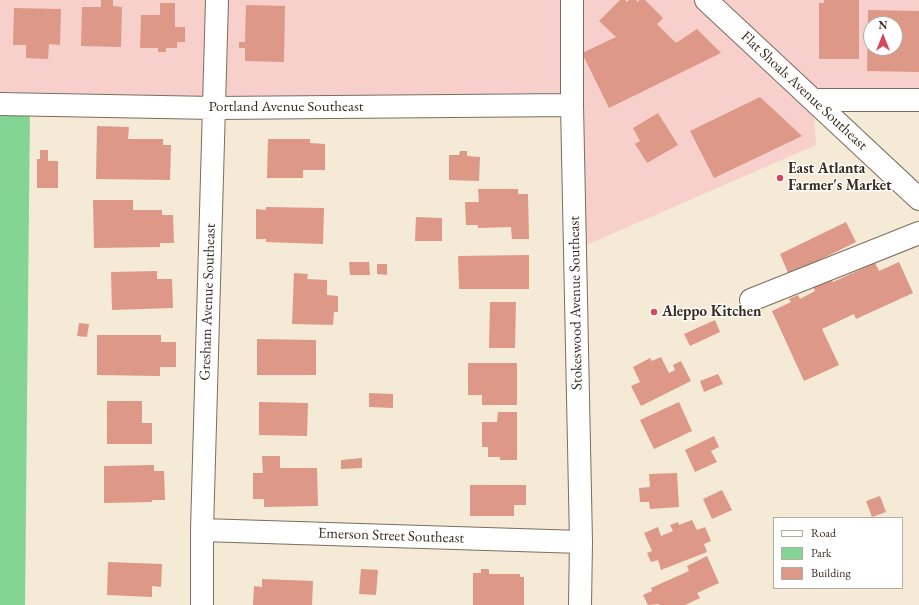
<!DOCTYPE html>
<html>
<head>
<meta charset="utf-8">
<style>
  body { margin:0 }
  #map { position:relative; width:919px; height:605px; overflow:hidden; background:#f5ead6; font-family:"EB Garamond",serif }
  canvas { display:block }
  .legend { position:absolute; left:773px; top:517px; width:130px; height:72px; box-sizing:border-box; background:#fff; border:1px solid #b1aaa5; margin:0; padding:5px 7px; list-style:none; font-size:12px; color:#3b2a1e }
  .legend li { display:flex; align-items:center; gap:8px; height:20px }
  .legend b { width:20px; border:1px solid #b1aaa5 }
  .north { position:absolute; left:863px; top:16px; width:40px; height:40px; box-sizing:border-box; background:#fff; border:1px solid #b1aaa5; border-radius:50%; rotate:0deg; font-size:11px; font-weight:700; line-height:16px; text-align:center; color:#3b2a1e }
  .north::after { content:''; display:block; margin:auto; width:14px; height:18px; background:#d1495b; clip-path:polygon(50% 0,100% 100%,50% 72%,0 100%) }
</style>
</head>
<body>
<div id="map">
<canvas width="919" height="605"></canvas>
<ul class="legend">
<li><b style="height:5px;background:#fff"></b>Road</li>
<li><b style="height:11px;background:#84d494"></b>Park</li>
<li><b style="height:11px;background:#dd9888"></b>Building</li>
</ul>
<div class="north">N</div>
</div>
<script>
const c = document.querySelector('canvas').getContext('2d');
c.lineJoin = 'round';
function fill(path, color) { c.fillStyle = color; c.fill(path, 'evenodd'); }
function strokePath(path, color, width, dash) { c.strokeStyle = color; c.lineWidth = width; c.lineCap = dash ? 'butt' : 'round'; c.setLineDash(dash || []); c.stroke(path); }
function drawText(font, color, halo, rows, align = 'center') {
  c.font = font + ' "EB Garamond",serif'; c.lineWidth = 3; c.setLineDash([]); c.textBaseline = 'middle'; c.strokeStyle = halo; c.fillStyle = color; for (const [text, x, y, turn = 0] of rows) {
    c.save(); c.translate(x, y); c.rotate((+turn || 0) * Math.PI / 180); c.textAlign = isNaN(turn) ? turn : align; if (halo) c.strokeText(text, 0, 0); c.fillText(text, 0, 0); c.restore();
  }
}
fill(new Path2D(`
  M 0,0 L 919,0 L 919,100 L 813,100 L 816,145 L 575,250 L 572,106 L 0,104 ZM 871,24 L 895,24 L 895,48 L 871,48 Z`), '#f7d0cc');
fill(new Path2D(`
  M 0,104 L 30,105 L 25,605 L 0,605 Z`), '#84d494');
fill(new Path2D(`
  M 101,0 L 113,0 L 113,6 L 122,7 L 121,47 L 81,46 L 82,7 L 101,7 Z
  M 620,0 L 625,0 L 627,2 L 629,0 L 636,0 L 638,2 L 639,0 L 645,0 L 663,18 L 657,24 L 676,43 L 697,29 L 721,53 L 609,108 L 582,53 L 616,37 L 599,21 Z
  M 824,0 L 859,0 L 859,59 L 819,59 L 819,3 L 824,3 Z
  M 160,3 L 175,3 L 175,27 L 185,27 L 185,42 L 177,42 L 177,48 L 166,48 L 166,52 L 158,52 L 158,48 L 140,48 L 141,15 L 160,15 Z
  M 246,5 L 285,6 L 284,62 L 245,61 L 245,48 L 239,48 L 239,42 L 245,42 Z
  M 14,8 L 61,9 L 60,45 L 49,44 L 48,59 L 26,58 L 26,45 L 13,45 Z
  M 868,10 L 919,11 L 919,72 L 867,71 ZM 871,24 L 895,24 L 895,48 L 871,48 Z
  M 760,97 L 802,136 L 714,178 L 690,131 Z
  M 658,113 L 678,145 L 647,163 L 635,144 L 640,141 L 633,128 Z
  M 97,126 L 129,127 L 128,139 L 163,139 L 163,145 L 171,145 L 170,180 L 96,179 Z
  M 268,139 L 310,139 L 310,143 L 325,144 L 325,170 L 303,170 L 303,178 L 267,178 Z
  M 40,150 L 48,150 L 48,161 L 58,161 L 58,188 L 37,188 L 37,159 L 40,159 Z
  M 460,151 L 467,151 L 467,156 L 480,157 L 479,181 L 449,180 L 449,155 L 459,155 Z
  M 478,189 L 518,189 L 518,194 L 528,194 L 529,239 L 512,239 L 511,227 L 478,228 L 478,225 L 466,225 L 465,202 L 479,202 Z
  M 93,200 L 133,200 L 133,210 L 162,210 L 162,215 L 173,215 L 174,243 L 160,243 L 160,247 L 94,248 Z
  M 266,207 L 324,208 L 323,244 L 266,242 L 266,239 L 256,239 L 256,209 L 266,210 Z
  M 416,217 L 442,218 L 442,241 L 415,241 Z
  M 846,222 L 856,242 L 789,275 L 780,254 Z
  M 529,255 L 529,289 L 459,289 L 458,256 Z
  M 349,262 L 369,262 L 370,275 L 350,275 Z
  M 899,262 L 913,293 L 856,319 L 854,314 L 822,329 L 839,365 L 804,381 L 772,311 L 791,302 L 789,299 L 798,295 L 800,299 L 815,291 L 813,287 L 831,279 L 833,282 L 875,263 L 879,271 Z
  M 377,264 L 387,264 L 387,275 L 377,274 Z
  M 157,271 L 157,279 L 172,279 L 173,308 L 112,310 L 111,272 Z
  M 294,273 L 308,274 L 307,279 L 327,280 L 327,295 L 338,296 L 338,312 L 334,312 L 333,325 L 292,324 Z
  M 490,302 L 516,302 L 515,348 L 489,348 Z
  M 715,320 L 720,332 L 690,346 L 684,334 Z
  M 79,323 L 89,324 L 87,337 L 77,336 Z
  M 97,335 L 161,335 L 161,342 L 176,342 L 176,367 L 160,367 L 160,376 L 97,375 Z
  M 257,339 L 316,340 L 316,375 L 257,375 Z
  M 661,357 L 669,373 L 675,370 L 673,365 L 681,361 L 691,381 L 641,406 L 631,386 L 640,382 L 633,367 L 650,358 L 652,361 Z
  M 468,363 L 517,363 L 517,405 L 482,405 L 482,395 L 468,395 Z
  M 718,374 L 723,384 L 704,392 L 700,381 Z
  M 369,393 L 393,394 L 393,408 L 369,407 Z
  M 107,401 L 142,401 L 142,423 L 152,423 L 152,444 L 107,444 Z
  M 259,402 L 308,403 L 307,436 L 259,435 Z
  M 679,402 L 692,431 L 654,449 L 640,420 Z
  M 498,412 L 517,412 L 517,460 L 500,460 L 500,457 L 488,457 L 488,447 L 482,447 L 482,422 L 497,422 Z
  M 714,436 L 719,447 L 711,451 L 717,462 L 695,472 L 685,450 Z
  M 262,456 L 280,456 L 280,468 L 317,468 L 318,506 L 264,507 L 264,499 L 253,499 L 253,473 L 263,473 Z
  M 362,458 L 362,468 L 341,469 L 341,460 Z
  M 154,465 L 154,471 L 164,471 L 165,500 L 152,500 L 152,502 L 104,503 L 104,466 Z
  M 677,473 L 679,507 L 650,509 L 649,502 L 640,502 L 639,488 L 650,487 L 649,474 Z
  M 470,485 L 526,485 L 526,505 L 514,505 L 514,516 L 470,516 Z
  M 722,490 L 732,510 L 712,519 L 703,499 Z
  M 880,496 L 886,512 L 872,517 L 866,501 Z
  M 692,520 L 697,530 L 705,527 L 711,541 L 704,544 L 707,552 L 661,570 L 658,560 L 651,562 L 647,553 L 652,551 L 644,533 L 658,527 L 661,536 L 673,531 L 670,525 L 678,522 L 679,525 Z
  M 707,556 L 719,583 L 697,593 L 700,598 L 685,605 L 659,605 L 659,604 L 648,605 L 643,595 L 652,591 L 651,588 L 689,571 L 687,566 Z
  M 108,562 L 162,564 L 161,587 L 152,586 L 152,597 L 107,595 Z
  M 361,569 L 378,570 L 376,595 L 359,594 Z
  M 481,569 L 489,569 L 489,574 L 520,574 L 520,577 L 524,577 L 524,605 L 473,605 L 473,573 L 481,573 Z
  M 262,579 L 313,581 L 312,605 L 253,605 L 254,586 L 262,587 Z`), '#dd9888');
const minor = new Path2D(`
  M 572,0 L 572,105 L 581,542 L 580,605
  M 706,0 L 919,199
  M 813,100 L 919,100
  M 0,104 L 214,108 L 572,105
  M 751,300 L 919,233
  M 202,530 L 581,542
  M 202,605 L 202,530 L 217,0`);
strokePath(minor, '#7c6d5e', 24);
strokePath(minor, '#fff', 22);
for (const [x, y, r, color] of [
  [780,178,4,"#d1495b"],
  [654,312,4,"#d1495b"]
]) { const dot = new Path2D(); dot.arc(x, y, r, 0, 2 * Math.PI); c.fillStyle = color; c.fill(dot); strokePath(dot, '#fff', 1.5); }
drawText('15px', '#3b2a1e', '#fff', [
  ["Flat Shoals Avenue Southeast",804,91,43],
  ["Portland Avenue Southeast",286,107],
  ["Gresham Avenue Southeast",208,302,-88],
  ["Stokeswood Avenue Southeast",576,303,-91],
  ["Emerson Street Southeast",391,536,2]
]);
drawText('bold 15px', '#3b2a1e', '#fff', [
  ["East Atlanta",788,169],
  ["Farmer's Market",788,186],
  ["Aleppo Kitchen",662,312]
], 'left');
</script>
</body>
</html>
